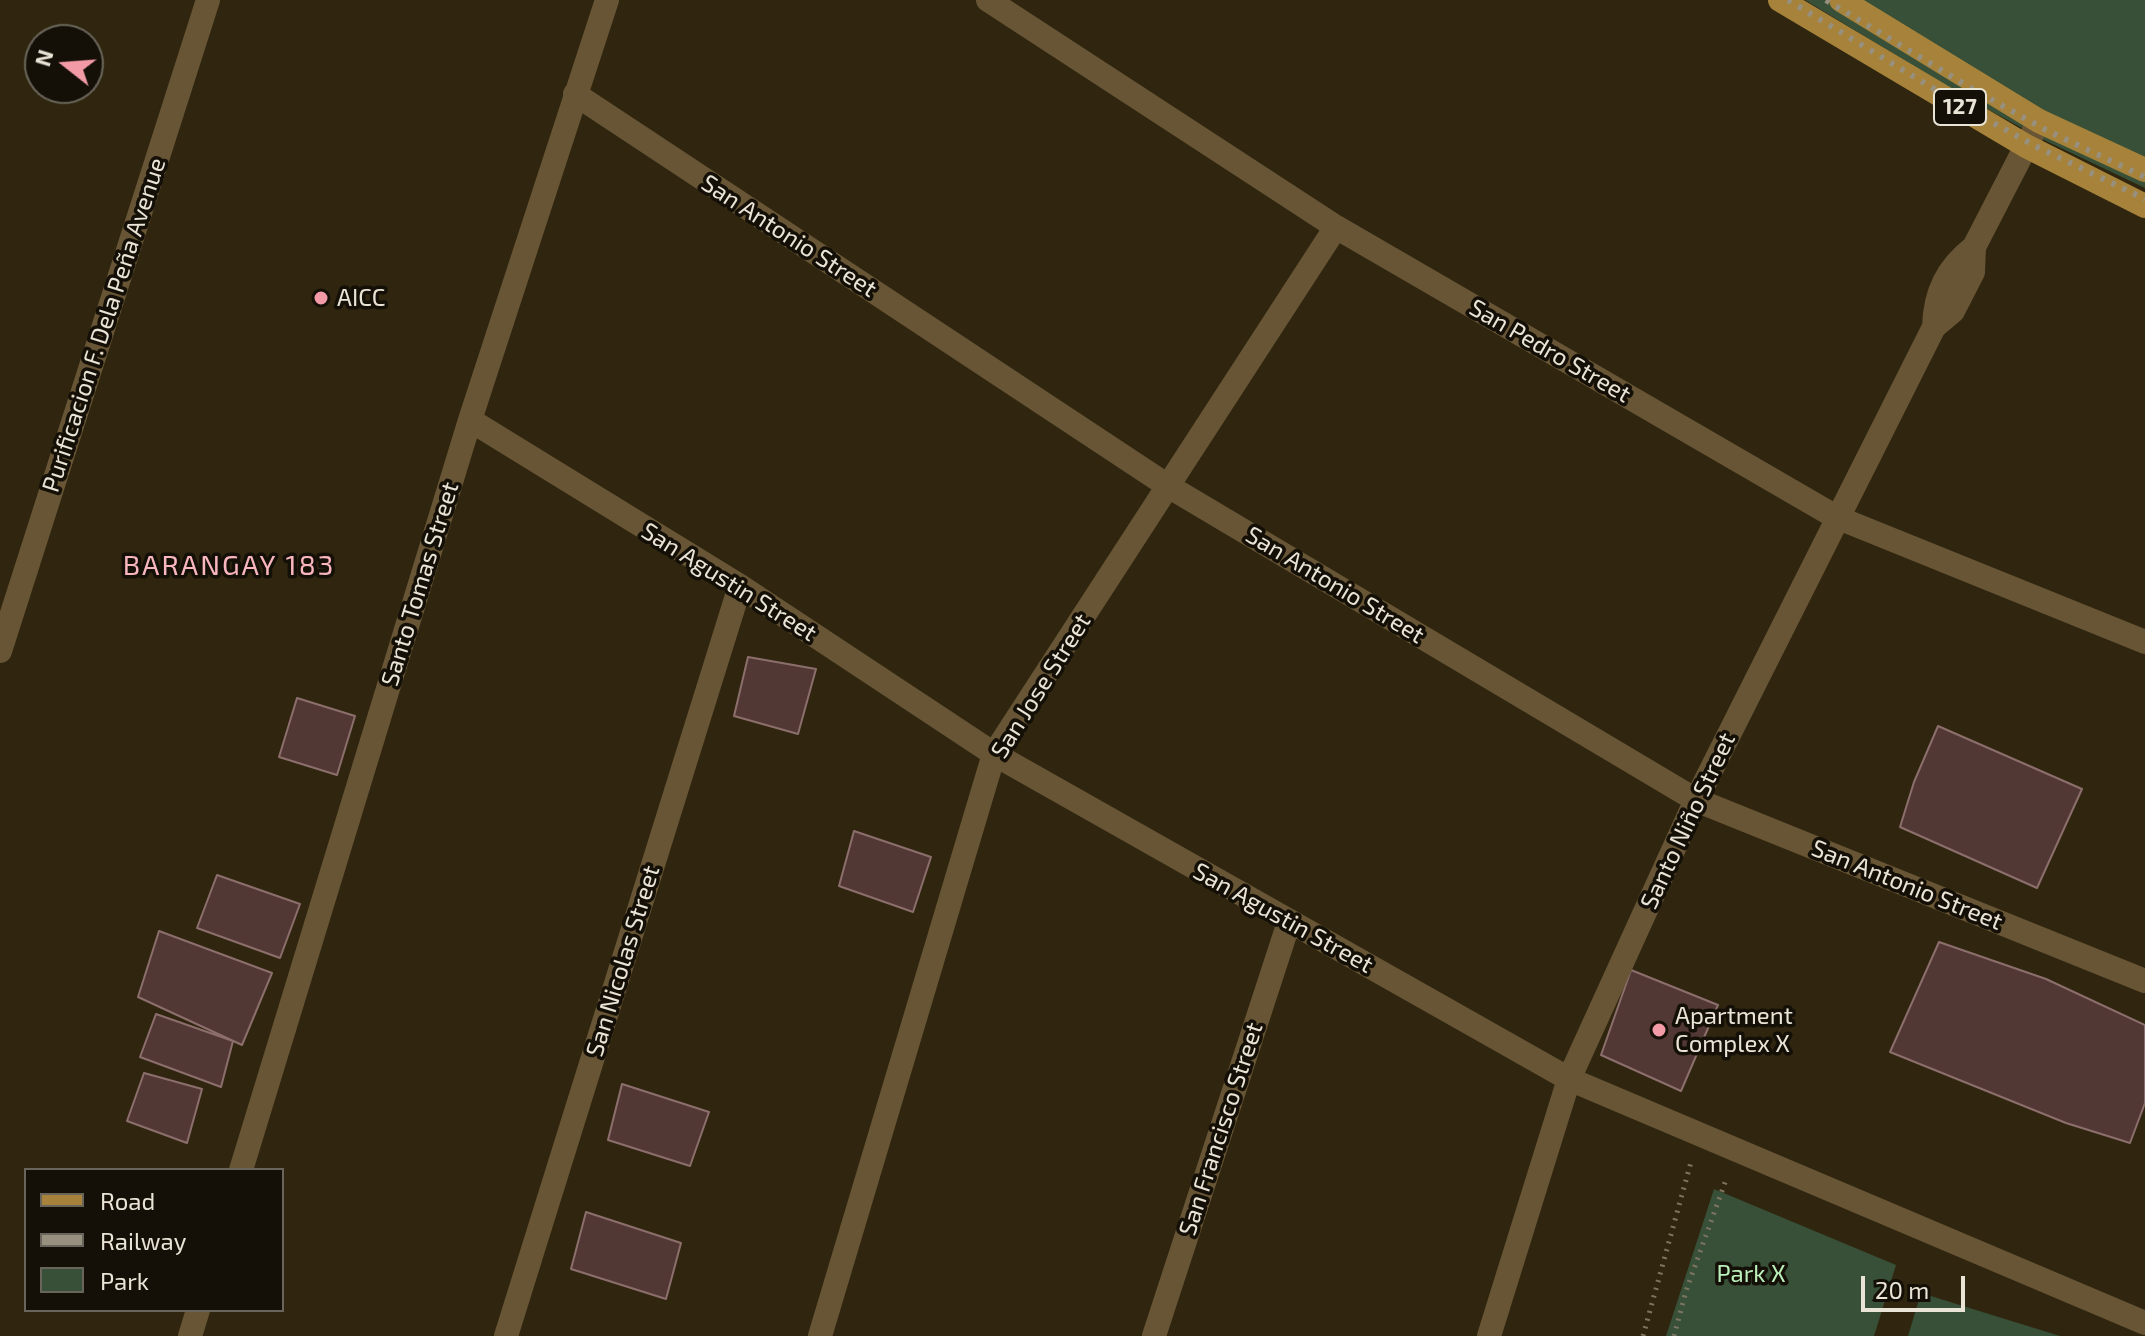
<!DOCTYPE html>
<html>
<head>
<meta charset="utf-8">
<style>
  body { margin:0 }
  #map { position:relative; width:2145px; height:1336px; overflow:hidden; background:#302610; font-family:"Exo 2",sans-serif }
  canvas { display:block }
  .legend { position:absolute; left:24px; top:1168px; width:260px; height:144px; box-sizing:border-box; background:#141007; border:2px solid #6a655a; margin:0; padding:10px 14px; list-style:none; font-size:24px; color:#eae4d7 }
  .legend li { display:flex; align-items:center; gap:16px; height:40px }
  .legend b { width:40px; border:2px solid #6a655a }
  .north { position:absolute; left:24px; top:24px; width:80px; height:80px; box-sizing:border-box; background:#141007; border:2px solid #6a655a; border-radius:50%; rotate:287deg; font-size:22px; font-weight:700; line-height:32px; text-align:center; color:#eae4d7 }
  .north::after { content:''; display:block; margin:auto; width:28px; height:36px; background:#f39aa7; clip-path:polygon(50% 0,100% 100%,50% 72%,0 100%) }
  .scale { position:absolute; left:1861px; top:1276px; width:104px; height:36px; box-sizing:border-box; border:4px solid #eae4d7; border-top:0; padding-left:10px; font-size:24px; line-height:28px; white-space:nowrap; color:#eae4d7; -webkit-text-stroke:6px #141007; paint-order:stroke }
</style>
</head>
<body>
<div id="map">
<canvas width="2145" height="1336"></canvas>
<ul class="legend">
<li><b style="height:10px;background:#a6823a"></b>Road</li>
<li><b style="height:10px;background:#98907f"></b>Railway</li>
<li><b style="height:22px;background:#375037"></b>Park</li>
</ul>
<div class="north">N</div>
<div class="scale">20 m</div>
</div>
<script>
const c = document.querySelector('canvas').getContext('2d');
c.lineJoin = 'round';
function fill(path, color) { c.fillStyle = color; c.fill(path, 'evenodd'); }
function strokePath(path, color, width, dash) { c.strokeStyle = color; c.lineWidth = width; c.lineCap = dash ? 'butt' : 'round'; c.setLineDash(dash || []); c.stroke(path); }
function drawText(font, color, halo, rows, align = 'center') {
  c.font = font + ' "Exo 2",sans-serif'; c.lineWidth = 7; c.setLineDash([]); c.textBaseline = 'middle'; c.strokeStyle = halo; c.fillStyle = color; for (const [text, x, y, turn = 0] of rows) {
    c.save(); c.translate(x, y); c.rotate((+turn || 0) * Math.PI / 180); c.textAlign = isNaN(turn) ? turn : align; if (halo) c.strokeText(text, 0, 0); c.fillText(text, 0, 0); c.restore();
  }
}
fill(new Path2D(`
  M 1805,0 L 2145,0 L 2145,188 L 2042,139 L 1962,95 Z
  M 1714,1189 L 1896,1265 L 1874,1336 L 1666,1336 Z
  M 1921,1293 L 2060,1336 L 1908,1336 Z`), '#375037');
const building = new Path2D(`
  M 748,657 L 816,669 L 798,734 L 734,716 Z
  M 297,698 L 355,716 L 337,775 L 279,757 Z
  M 1938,726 L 2082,789 L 2037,888 L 1900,827 L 1914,782 Z
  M 854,831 L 931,857 L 913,912 L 839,886 Z
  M 217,875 L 300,904 L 280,958 L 197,928 Z
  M 159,931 L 272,973 L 242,1045 L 138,997 Z
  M 1939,942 L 2046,979 L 2145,1025 L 2145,1103 L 2130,1143 L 2066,1123 L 1890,1052 Z
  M 1631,970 L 1718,1005 L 1681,1091 L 1601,1055 Z
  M 156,1014 L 233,1041 L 221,1087 L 140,1057 Z
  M 144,1073 L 202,1089 L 187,1143 L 127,1121 Z
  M 622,1084 L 709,1112 L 690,1166 L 608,1140 Z
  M 586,1212 L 681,1243 L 666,1299 L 571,1269 Z`);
fill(building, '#523835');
strokePath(building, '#8c6f6c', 2);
strokePath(new Path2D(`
  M 1643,1336 L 1691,1162
  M 1674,1336 L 1686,1291 L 1727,1177`), '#7c7461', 5, [2, 6]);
strokePath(new Path2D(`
  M 988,0 L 1336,227 L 1836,517 L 2145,642
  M 575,94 L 1168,486 L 1696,800 L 2145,981
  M 1934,327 C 1935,292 1947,268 1974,247
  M 470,420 L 740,586 L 994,754 L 1569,1079 L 2145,1323
  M 0,651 L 208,0
  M 241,1170 L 470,420 L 607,0
  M 190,1336 L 198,1310
  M 506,1336 L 740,586
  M 820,1336 L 994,754 L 1336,227
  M 1154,1336 L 1289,922
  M 1489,1336 L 1569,1079 L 1696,800 L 1934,327 L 1953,311 L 1973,272 L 1974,247 L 2039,121`), '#675535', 24);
strokePath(new Path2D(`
  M 1780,0 L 2026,146 L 2145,206
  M 1841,0 L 2039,121 L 2145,170`), '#a6823a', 24);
strokePath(new Path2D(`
  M 1788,0 L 1957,103 L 2037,147 L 2145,199
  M 1826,0 L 1969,87 L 2046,130 L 2145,177`), '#98907f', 6, [4, 8]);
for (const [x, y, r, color] of [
  [321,298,8,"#f39aa7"],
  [1659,1030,8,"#f39aa7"]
]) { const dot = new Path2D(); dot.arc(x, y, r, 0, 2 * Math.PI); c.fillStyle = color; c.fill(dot); strokePath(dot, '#141007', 3); }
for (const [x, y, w] of [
  [1960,107,52]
]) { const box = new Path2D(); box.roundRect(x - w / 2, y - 18, w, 36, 6); c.fillStyle = '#141007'; c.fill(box); strokePath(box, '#eae4d7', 2); }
drawText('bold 22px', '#eae4d7', null, [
  ["127",1960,107]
]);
drawText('24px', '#eae4d7', '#141007', [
  ["San Antonio Street",789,236,33],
  ["Purificacion F. Dela Peña Avenue",104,325,-72],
  ["San Pedro Street",1550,351,30],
  ["San Agustin Street",729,582,32],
  ["Santo Tomas Street",420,584,-73],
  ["San Antonio Street",1335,585,31],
  ["San Jose Street",1041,686,-58],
  ["Santo Niño Street",1688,821,-65],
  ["San Antonio Street",1907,885,22],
  ["San Agustin Street",1283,918,29],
  ["San Nicolas Street",623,961,-73],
  ["San Francisco Street",1221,1129,-72]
]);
drawText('24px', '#eae4d7', '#141007', [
  ["AICC",337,298],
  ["Apartment",1675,1016],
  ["Complex X",1675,1044]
], 'left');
drawText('24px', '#baeeba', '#141007', [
  ["Park X",1751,1274]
]);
c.letterSpacing = '2px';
drawText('28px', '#fab6be', '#141007', [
  ["BARANGAY 183",229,566]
]);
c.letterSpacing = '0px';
</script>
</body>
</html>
